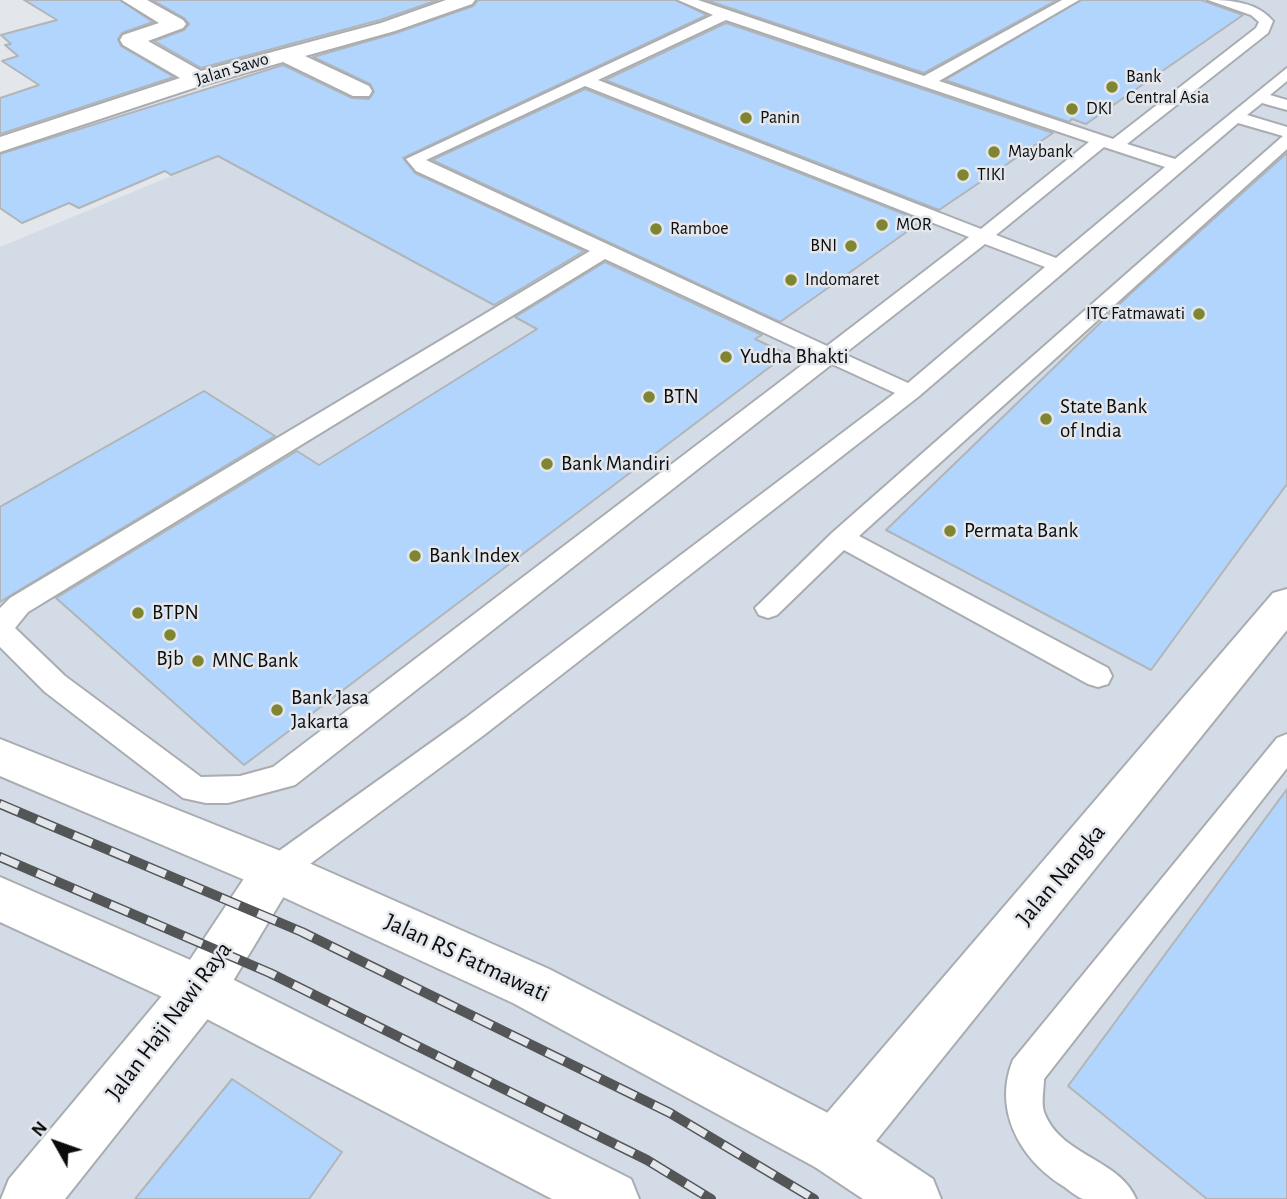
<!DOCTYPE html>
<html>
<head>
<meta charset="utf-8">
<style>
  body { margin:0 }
  #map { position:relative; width:1287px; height:1199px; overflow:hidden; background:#e3e6ea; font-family:"Alegreya Sans",sans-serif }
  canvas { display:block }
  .north { position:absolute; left:21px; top:1108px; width:70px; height:70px; -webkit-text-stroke:5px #e3e6ea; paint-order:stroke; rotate:310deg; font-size:19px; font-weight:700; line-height:28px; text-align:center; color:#0b0c0e }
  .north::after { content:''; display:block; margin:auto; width:24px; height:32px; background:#0b0c0e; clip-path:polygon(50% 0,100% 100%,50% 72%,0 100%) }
</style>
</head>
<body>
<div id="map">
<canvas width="1287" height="1199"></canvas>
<div class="north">N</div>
</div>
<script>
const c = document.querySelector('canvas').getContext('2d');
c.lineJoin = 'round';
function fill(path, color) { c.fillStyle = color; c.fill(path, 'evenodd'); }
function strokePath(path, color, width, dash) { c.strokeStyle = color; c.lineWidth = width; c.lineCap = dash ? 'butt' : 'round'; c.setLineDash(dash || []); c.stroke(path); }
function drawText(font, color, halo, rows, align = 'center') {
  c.font = font + ' "Alegreya Sans",sans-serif'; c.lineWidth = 5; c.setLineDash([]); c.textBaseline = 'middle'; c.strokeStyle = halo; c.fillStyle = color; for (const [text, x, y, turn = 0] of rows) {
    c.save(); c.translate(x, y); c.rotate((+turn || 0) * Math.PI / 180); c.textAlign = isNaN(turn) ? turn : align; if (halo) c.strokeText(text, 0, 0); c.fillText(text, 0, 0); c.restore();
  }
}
fill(new Path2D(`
  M 596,0 L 1287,0 L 1287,1199 L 0,1199 L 0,247 Z`), '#d3dce6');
const building = new Path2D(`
  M 24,0 L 120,0 L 153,22 L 122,33 L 118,39 L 121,46 L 174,77 L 0,134 L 0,98 L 39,85 L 2,61 L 18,56 L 5,45 L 11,44 L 1,35 L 57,20 Z
  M 152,0 L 438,0 L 380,20 L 201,68 L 154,41 L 184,30 L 189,24 L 184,18 Z
  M 478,0 L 676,0 L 707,15 L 403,158 L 415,173 L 584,251 L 494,305 L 218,156 L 171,175 L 165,171 L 79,208 L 69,203 L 22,223 L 0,208 L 0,154 L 283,65 L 352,98 L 369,99 L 374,92 L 370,84 L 313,57 L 396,33 L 473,6 Z
  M 706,0 L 1057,0 L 924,73 Z
  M 1081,0 L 1201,0 L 1243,15 L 1086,124 L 1072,119 L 1069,122 L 945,80 Z
  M 726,23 L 1053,133 L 939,210 L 605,80 Z
  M 585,89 L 922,221 L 780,322 L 432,160 Z
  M 1287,153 L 1287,484 L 1151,670 L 886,530 L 1129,295 Z
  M 605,262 L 762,335 L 755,339 L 787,354 L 244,765 L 56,598 L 297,451 L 319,465 L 537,329 L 515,317 Z
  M 204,391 L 275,436 L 0,602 L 0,507 Z
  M 1287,789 L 1287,1199 L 1207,1199 L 1068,1086 Z
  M 232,1079 L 342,1152 L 309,1199 L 135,1199 Z`);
fill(building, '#b2d5fd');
strokePath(building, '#b2b5b8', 2);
const service = new Path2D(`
  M 678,0 L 698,0 L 924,76 L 1062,0 L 1079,0 L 939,81 L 1113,139 L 1256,28 L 1259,22 L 1251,15 L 1208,0 C 1231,0 1257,2 1273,21 L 1268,33 L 1127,144 L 1175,159 L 1287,68 L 1287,81 L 1270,95 L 1287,100 L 1287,110 L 1262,103 L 1247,115 L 1287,127 L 1287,149 L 859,536 L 1108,668 L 1112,676 L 1108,684 L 1098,687 L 1088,684 L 844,550 L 777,615 L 768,618 L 759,615 L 755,608 L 833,532 L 1283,136 L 1238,123 L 918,397 L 484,735 L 287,881 L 276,885 L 265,881 L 260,871 L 265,861 L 464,719 L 895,393 L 832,364 L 295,785 L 228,803 L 206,803 L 183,798 L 45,692 L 0,647 L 0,608 L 10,598 L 590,251 L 416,171 L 406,159 L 713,15 ZM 726,20 L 1089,142 L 981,229 L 598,80 ZM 585,86 L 969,237 L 827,346 L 426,160 ZM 1104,147 L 1165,167 L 1056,258 L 996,235 ZM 985,244 L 1045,267 L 908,383 L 844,354 ZM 605,259 L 814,356 L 273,767 L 240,776 L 201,777 L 65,676 L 15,628 L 28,612 Z
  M 1287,734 L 1287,768 L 1044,1079 C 1044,1088 1041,1103 1044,1112 C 1060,1156 1120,1159 1136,1199 C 1121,1199 1097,1199 1083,1199 C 1075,1196 1067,1188 1060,1184 C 1019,1157 993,1109 1013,1060 L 1277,738 Z`);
const minor = new Path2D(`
  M 122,0 L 147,0 L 183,20 L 186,24 L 183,28 L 148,41 L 201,71 L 381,23 L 446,0 L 475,0 L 472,4 L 395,31 L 305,56 L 369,86 L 372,91 L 369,96 L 353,96 L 283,62 L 206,84 L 0,152 L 0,137 L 180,78 L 123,45 L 120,40 L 123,35 L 159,23 Z
  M 1287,589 L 1287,630 L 855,1167 L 835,1175 L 815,1167 L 807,1147 L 815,1127 L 1273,593 Z`);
const tertiary = new Path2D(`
  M 276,850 L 293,856 L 299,871 L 218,1006 L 65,1199 L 1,1199 L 9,1179 L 182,972 L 259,856 Z`);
const primary = new Path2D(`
  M 0,739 L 293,856 L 549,969 L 855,1127 L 933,1179 L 941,1199 L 863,1199 L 815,1167 L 513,1003 L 259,886 L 0,776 Z
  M 0,877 L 218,972 L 631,1179 L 639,1199 L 552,1199 L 182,1006 L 0,922 Z`);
strokePath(service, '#a9acb0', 4);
strokePath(minor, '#a9acb0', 4);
strokePath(tertiary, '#a9acb0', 4);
strokePath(primary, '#a9acb0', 4);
fill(service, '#fff');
fill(minor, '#fff');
fill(tertiary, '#fff');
fill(primary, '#fff');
const rail = new Path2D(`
  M 0,804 L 302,932 L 670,1113 L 814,1199
  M 0,857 L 270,973 L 647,1160 L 711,1199`);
strokePath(rail, '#535557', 10);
strokePath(rail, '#e3e6ea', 7, [20]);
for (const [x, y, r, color] of [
  [1112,87,7,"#7f8530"],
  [1072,109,7,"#7f8530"],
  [746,118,7,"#7f8530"],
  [994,152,7,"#7f8530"],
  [963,175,7,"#7f8530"],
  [882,225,7,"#7f8530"],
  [656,229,7,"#7f8530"],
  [851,246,7,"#7f8530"],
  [791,280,7,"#7f8530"],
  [1199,314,7,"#7f8530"],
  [726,357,7,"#7f8530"],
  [649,397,7,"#7f8530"],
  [1046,419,7,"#7f8530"],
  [547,464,7,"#7f8530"],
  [950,531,7,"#7f8530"],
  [415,556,7,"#7f8530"],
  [138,613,7,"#7f8530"],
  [170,635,7,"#7f8530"],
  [198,661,7,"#7f8530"],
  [277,710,7,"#7f8530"]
]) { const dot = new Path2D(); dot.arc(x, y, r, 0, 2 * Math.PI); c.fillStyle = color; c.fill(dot); strokePath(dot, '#e3e6ea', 2.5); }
drawText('18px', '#0b0c0e', '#e3e6ea', [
  ["Jalan Sawo",232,69,-17]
]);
drawText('18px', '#0b0c0e', '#e3e6ea', [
  ["Bank",1126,77],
  ["Central Asia",1126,98],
  ["DKI",1086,109],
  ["Panin",760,118],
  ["Maybank",1008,152],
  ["TIKI",977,175],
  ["MOR",896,225],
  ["Ramboe",670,229],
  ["BNI",837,246,"right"],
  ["Indomaret",805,280],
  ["ITC Fatmawati",1185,314,"right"]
], 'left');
drawText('21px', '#0b0c0e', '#e3e6ea', [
  ["Yudha Bhakti",740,357],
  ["BTN",663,397],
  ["State Bank",1060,407],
  ["of India",1060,431],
  ["Bank Mandiri",561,464],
  ["Permata Bank",964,531],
  ["Bank Index",429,556],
  ["BTPN",152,613],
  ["Bjb",170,659,"center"],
  ["MNC Bank",212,661],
  ["Bank Jasa",291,698],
  ["Jakarta",291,722]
], 'left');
drawText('24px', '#0b0c0e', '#e3e6ea', [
  ["Jalan Nangka",1061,875,-50],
  ["Jalan RS Fatmawati",467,958,25],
  ["Jalan Haji Nawi Raya",169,1021,-53]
]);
</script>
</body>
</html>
